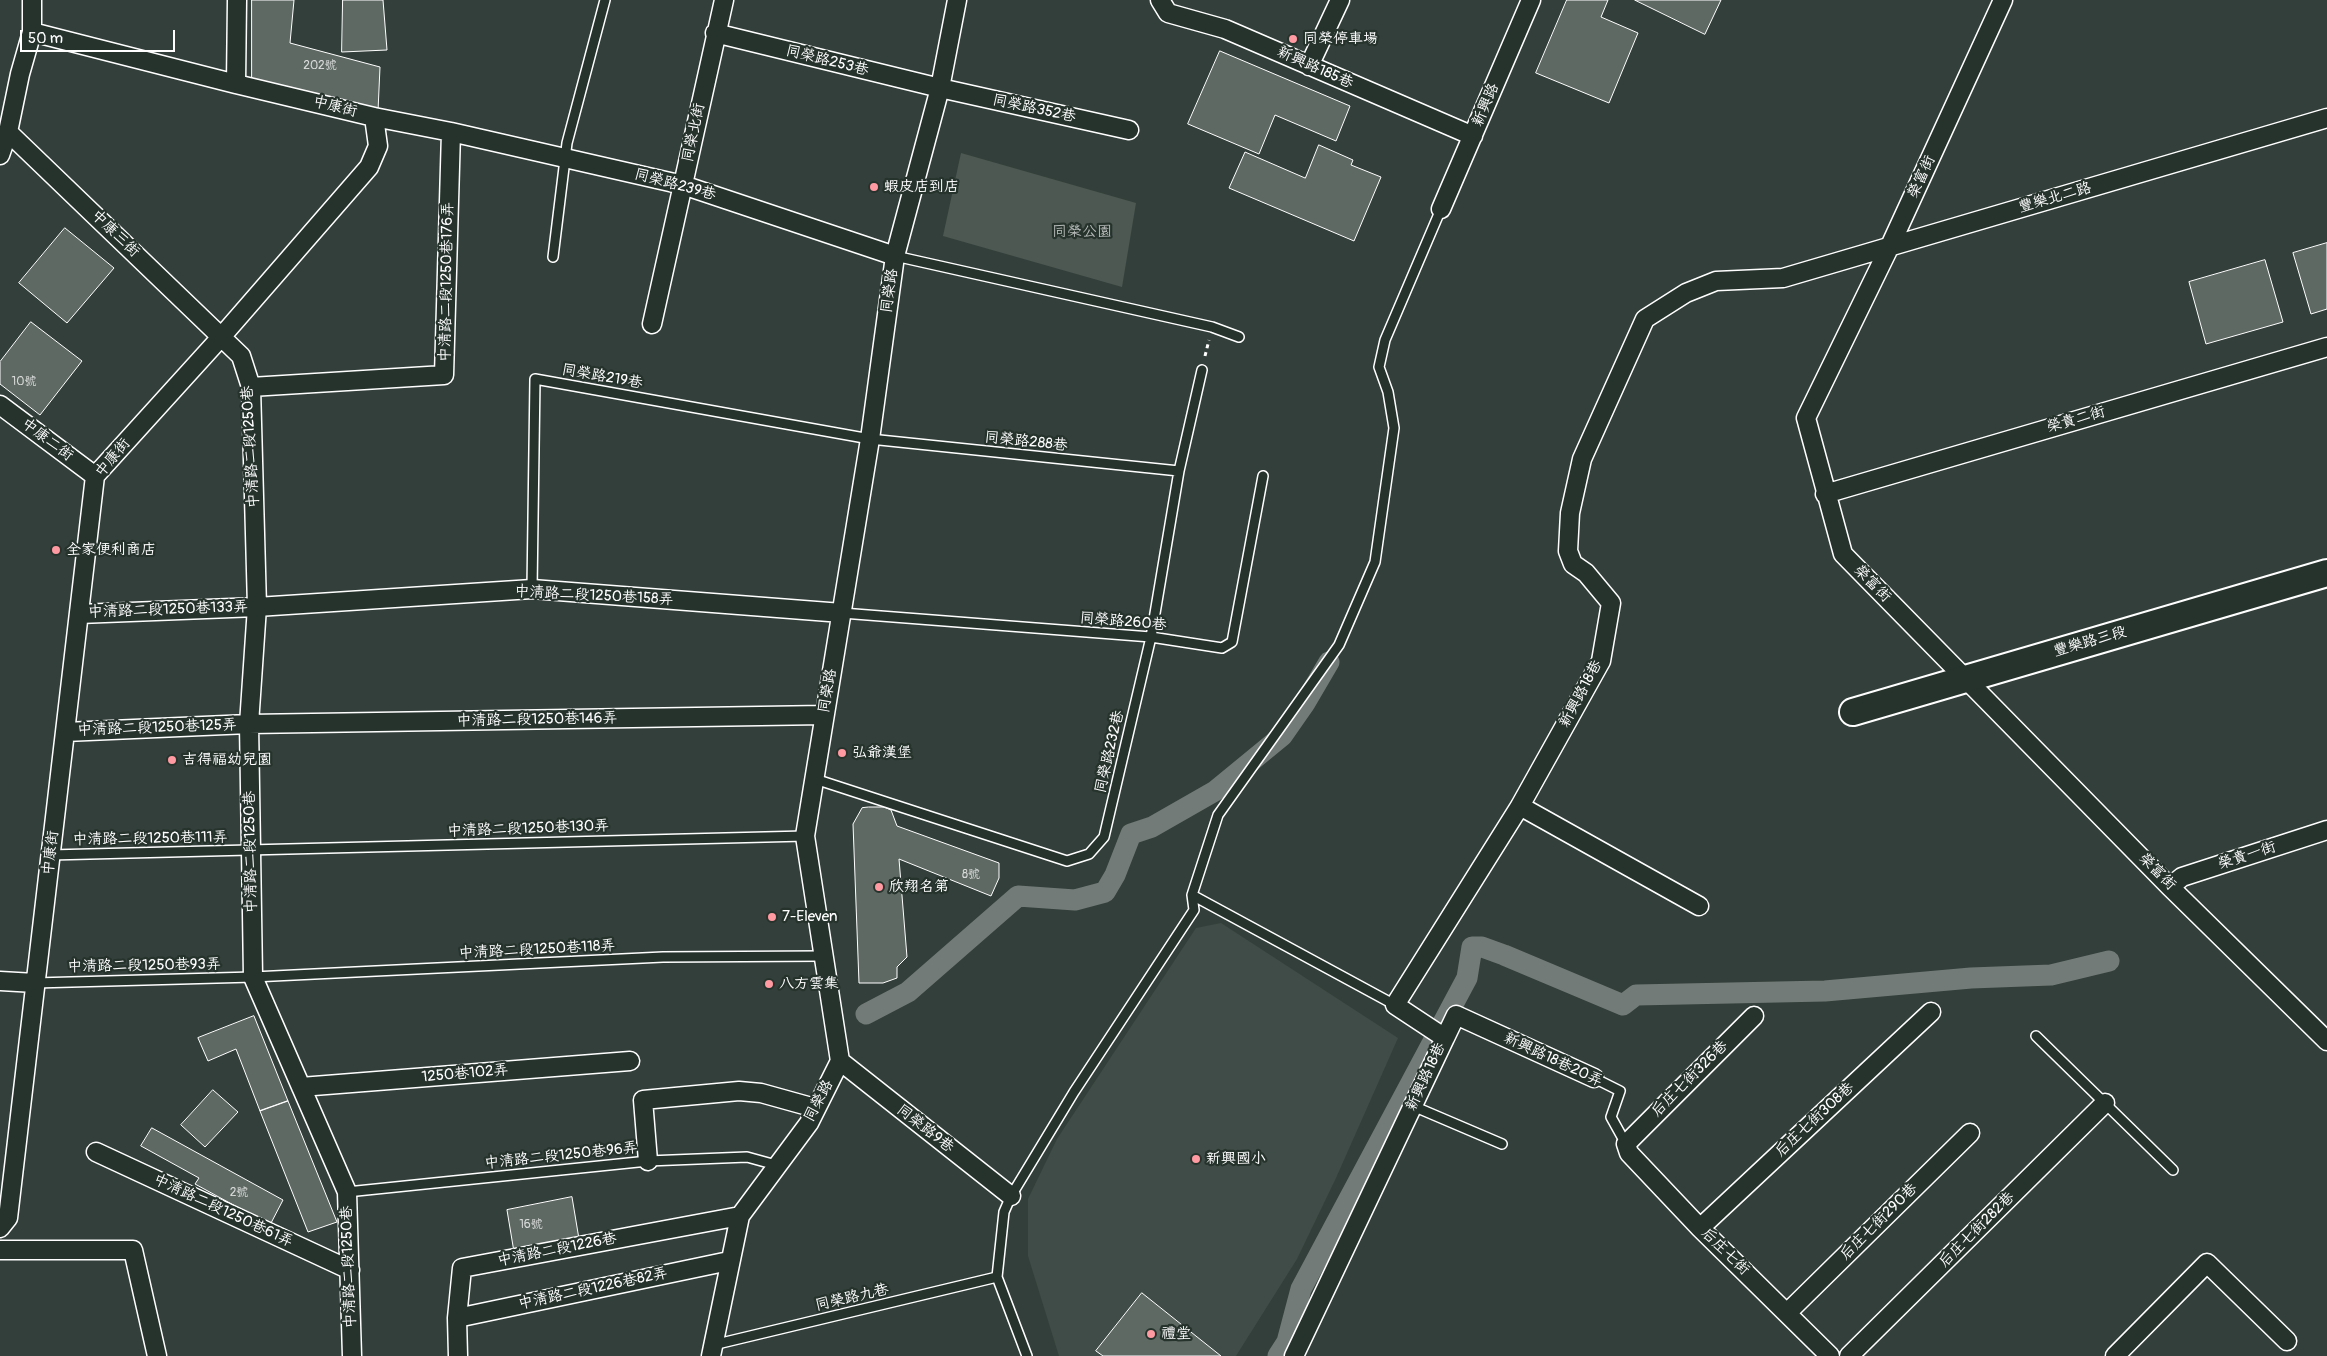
<!DOCTYPE html>
<html>
<head>
<meta charset="utf-8">
<style>
  body { margin:0 }
  #map { position:relative; width:2327px; height:1356px; overflow:hidden; background:#333f3a; font-family:Pangolin,sans-serif }
  canvas { display:block }
  .scale { position:absolute; left:20px; top:30px; width:155px; height:22px; box-sizing:border-box; border:2px solid #fff; border-top:0; padding-left:6px; font-size:15px; line-height:18px; white-space:nowrap; color:#fff; -webkit-text-stroke:4px #26332d; paint-order:stroke }
</style>
</head>
<body>
<div id="map">
<canvas width="2327" height="1356"></canvas>
<div class="scale">50 m</div>
</div>
<script>
const c = document.querySelector('canvas').getContext('2d');
c.lineJoin = 'round';
function fill(path, color) { c.fillStyle = color; c.fill(path, 'evenodd'); }
function strokePath(path, color, width, dash) { c.strokeStyle = color; c.lineWidth = width; c.lineCap = dash ? 'butt' : 'round'; c.setLineDash(dash || []); c.stroke(path); }
function drawText(font, color, halo, rows, align = 'center') {
  c.font = font + ' Pangolin,"LXGW WenKai TC",sans-serif'; c.lineWidth = 4.5; c.setLineDash([]); c.textBaseline = 'middle'; c.strokeStyle = halo; c.fillStyle = color; for (const [text, x, y, turn = 0] of rows) {
    c.save(); c.translate(x, y); c.rotate((+turn || 0) * Math.PI / 180); c.textAlign = isNaN(turn) ? turn : align; if (halo) c.strokeText(text, 0, 0); c.fillText(text, 0, 0); c.restore();
  }
}
fill(new Path2D(`
  M 1221,923 L 1398,1038 L 1336,1178 L 1297,1259 L 1236,1356 L 1059,1356 L 1028,1256 L 1028,1199 L 1057,1139 L 1196,928 Z`), '#404c47');
fill(new Path2D(`
  M 961,153 L 1136,203 L 1122,287 L 943,236 Z`), '#4d5853');
strokePath(new Path2D(`
  M 866,1014 L 908,992 L 1018,896 L 1075,900 L 1105,892 L 1115,875 L 1131,834 L 1152,827 L 1215,791 L 1282,736 L 1305,703 L 1329,662
  M 1278,1356 L 1287,1342 L 1301,1289 L 1467,978 L 1472,947 L 1482,947 L 1504,955 L 1623,1005 L 1636,995 L 1825,991 L 1971,978 L 2051,975 L 2109,961`), '#737b78', 21);
const building = new Path2D(`
  M 252,0 L 294,0 L 290,43 L 380,67 L 378,111 L 252,83 Z
  M 343,0 L 383,0 L 387,50 L 342,52 Z
  M 1567,0 L 1608,0 L 1601,17 L 1638,33 L 1609,103 L 1536,73 Z
  M 1635,0 L 1721,0 L 1705,34 Z
  M 1220,51 L 1350,106 L 1336,141 L 1275,115 L 1259,154 L 1188,124 Z
  M 1319,145 L 1353,160 L 1351,165 L 1381,177 L 1354,241 L 1229,188 L 1245,152 L 1305,178 Z
  M 65,228 L 114,268 L 67,323 L 19,283 Z
  M 2327,243 L 2327,309 L 2311,314 L 2293,253 Z
  M 2265,260 L 2283,322 L 2206,344 L 2189,282 Z
  M 31,322 L 82,361 L 40,415 L 0,384 L 0,362 Z
  M 869,807 L 884,807 L 891,810 L 897,826 L 999,863 L 999,878 L 991,896 L 899,859 L 907,957 L 897,967 L 897,978 L 883,983 L 859,983 L 853,824 L 862,808 Z
  M 254,1016 L 288,1101 L 260,1111 L 236,1049 L 208,1061 L 198,1038 Z
  M 213,1090 L 238,1112 L 205,1147 L 181,1125 Z
  M 288,1101 L 337,1222 L 308,1232 L 260,1111 Z
  M 152,1128 L 283,1200 L 270,1225 L 195,1184 L 199,1178 L 141,1146 Z
  M 572,1197 L 579,1239 L 514,1252 L 507,1210 Z
  M 1142,1293 L 1221,1356 L 1103,1356 L 1096,1351 Z`);
fill(building, '#5f6964');
strokePath(building, '#fff', 1);
const lane = new Path2D(`
  M 895,256 L 1212,327 L 1239,337
  M 553,257 L 567,143 L 605,0
  M 532,589 L 535,379 L 870,439 L 1179,471
  M 842,613 L 1151,637 L 1222,648 L 1232,642 L 1263,476
  M 815,779 L 1067,861 L 1089,854 L 1104,837 L 1151,637 L 1179,471 L 1202,370
  M 50,855 L 805,836
  M 1192,895 L 1395,1005
  M 35,983 L 253,977 L 663,957 L 822,956
  M 2036,1036 L 2173,1170
  M 1594,1078 L 1620,1091 L 1611,1117 L 1626,1144
  M 1413,1106 L 1502,1144
  M 347,1192 L 648,1161 L 747,1157 L 776,1165
  M 713,1345 L 997,1277
  M 1027,1356 L 997,1277 L 1004,1212 L 1011,1196 L 1074,1092 L 1194,910 L 1192,895 L 1218,815 L 1339,645 L 1375,562 L 1394,428 L 1388,392 L 1379,367 L 1385,340 L 1441,209`);
const street = new Path2D(`
  M 1160,0 L 1168,13 L 1225,29 L 1473,136
  M 2003,0 L 1890,246 L 1806,418 L 1843,554 L 2170,887 L 2327,1041
  M 32,32 L 236,84
  M 715,33 L 940,88 L 1129,130
  M 1309,66 L 1340,0
  M 8,132 L 241,356 L 251,387 L 257,607 L 249,724 L 253,977 L 347,1192 L 352,1356
  M 451,132 L 683,185 L 895,256
  M 0,155 L 8,132 L 20,74 L 32,32 L 32,0
  M 1441,209 L 1531,0
  M 652,324 L 724,0
  M 251,387 L 444,375 L 451,132 L 374,117
  M 0,405 L 95,476
  M 1825,494 L 2327,347
  M 79,614 L 257,607 L 532,589 L 842,613
  M 65,732 L 249,724 L 824,715
  M 1520,806 L 1699,906
  M 2170,887 L 2182,877 L 2327,830
  M 0,981 L 35,983
  M 1754,1016 L 1626,1144 L 1629,1153 L 1700,1228 L 1830,1356
  M 1445,1038 L 1456,1015 L 1594,1078
  M 840,1061 L 1011,1196
  M 301,1087 L 630,1061
  M 96,1152 L 350,1270
  M 648,1161 L 643,1100 L 739,1091 L 761,1093 L 815,1108
  M 0,1228 L 8,1218 L 95,476 L 222,336 L 369,167 L 378,146 L 374,117 L 236,84 L 237,0
  M 1700,1228 L 1931,1012
  M 0,1250 L 133,1250 L 157,1356
  M 1788,1312 L 1970,1133
  M 457,1318 L 729,1261
  M 458,1356 L 457,1318 L 462,1268 L 740,1216
  M 711,1356 L 740,1216 L 809,1123 L 840,1061 L 805,836 L 870,439 L 895,256 L 940,88 L 957,0
  M 1294,1356 L 1445,1038 L 1395,1005 L 1520,806 L 1601,661 L 1611,603 L 1586,573 L 1573,564 L 1568,551 L 1570,513 L 1582,459 L 1645,319 L 1686,293 L 1716,281 L 1783,278 L 2327,118
  M 1849,1356 L 2105,1103
  M 2115,1356 L 2207,1263 L 2287,1341`);
const secondary = new Path2D(`
  M 1853,712 L 2327,573`);
strokePath(lane, '#fff', 12);
strokePath(street, '#fff', 21);
strokePath(secondary, '#fff', 30);
strokePath(new Path2D(`
  M 1205,356 L 1209,340`), '#fff', 3, [4, 4]);
strokePath(lane, '#26332d', 9);
strokePath(street, '#26332d', 18);
strokePath(secondary, '#26332d', 26);
for (const [x, y, r, color] of [
  [1293,39,5,"#ff9aa2"],
  [874,187,5,"#ff9aa2"],
  [56,550,5,"#ff9aa2"],
  [842,753,5,"#ff9aa2"],
  [172,760,5,"#ff9aa2"],
  [879,887,5,"#ff9aa2"],
  [772,917,5,"#ff9aa2"],
  [769,984,5,"#ff9aa2"],
  [1196,1159,5,"#ff9aa2"],
  [1151,1334,5,"#ff9aa2"]
]) { const dot = new Path2D(); dot.arc(x, y, r, 0, 2 * Math.PI); c.fillStyle = color; c.fill(dot); strokePath(dot, '#26332d', 2); }
drawText('12px', '#d7dad8', null, [
  ["202號",320,66],
  ["10號",24,382],
  ["8號",971,875],
  ["2號",239,1193],
  ["16號",531,1225]
]);
drawText('15px', '#fff', '#26332d', [
  ["同榮停車場",1303,39],
  ["蝦皮店到店",884,187],
  ["全家便利商店",66,550],
  ["弘爺漢堡",852,753],
  ["吉得福幼兒園",182,760],
  ["欣翔名第",889,887],
  ["7-Eleven",782,917],
  ["八方雲集",779,984],
  ["新興國小",1206,1159],
  ["禮堂",1161,1334]
], 'left');
drawText('15px', '#fff', '#26332d', [
  ["同榮路253巷",827,61,14],
  ["新興路185巷",1315,68,24],
  ["新興路",1486,105,-67],
  ["中康街",335,107,14],
  ["同榮路352巷",1034,109,12],
  ["同榮北街",694,133,-78],
  ["榮富街",1922,177,-65],
  ["同榮路239巷",675,185,15],
  ["豐樂北二路",2055,198,-16],
  ["中康三街",115,234,44],
  ["中清路二段1250巷176弄",447,282,-89],
  ["同榮路",890,291,-82],
  ["同榮路219巷",602,377,10],
  ["榮貴二街",2076,420,-16],
  ["中康二街",47,440,37],
  ["同榮路288巷",1026,442,6],
  ["中清路二段1250巷",251,447,-93],
  ["中康街",113,458,-50],
  ["榮富街",1872,584,45],
  ["中清路二段1250巷158弄",594,596,3],
  ["中清路二段1250巷133弄",168,610,-2],
  ["同榮路260巷",1123,622,5],
  ["豐樂路三段",2090,642,-16],
  ["同榮路",828,691,-80],
  ["新興路18巷",1581,694,-62],
  ["中清路二段1250巷146弄",537,720,-1],
  ["中清路二段1250巷125弄",157,728,-2],
  ["同榮路232巷",1110,752,-77],
  ["中清路二段1250巷130弄",528,829,-2],
  ["中清路二段1250巷111弄",150,839,-1],
  ["中清路二段1250巷",251,852,-91],
  ["中康街",51,853,-83],
  ["榮貴一街",2247,856,-18],
  ["榮富街",2157,872,45],
  ["中清路二段1250巷118弄",537,950,-3],
  ["中清路二段1250巷93弄",144,966,-1],
  ["新興路18巷20弄",1553,1060,25],
  ["1250巷102弄",465,1074,-5],
  ["新興路18巷",1426,1077,-65],
  ["后庄七街326巷",1690,1079,-45],
  ["同榮路",819,1101,-62],
  ["后庄七街308巷",1815,1120,-43],
  ["同榮路9巷",925,1129,38],
  ["中清路二段1250巷96弄",561,1156,-6],
  ["中清路二段1250巷61弄",223,1211,25],
  ["后庄七街290巷",1879,1222,-45],
  ["后庄七街282巷",1977,1230,-45],
  ["中清路二段1226巷",557,1250,-11],
  ["后庄七街",1725,1252,44],
  ["中清路二段1250巷",349,1267,-92],
  ["中清路二段1226巷82弄",593,1289,-12],
  ["同榮路九巷",852,1298,-13]
]);
drawText('15px', '#b8bcba', '#26332d', [
  ["同榮公園",1082,232]
]);
</script>
</body>
</html>
